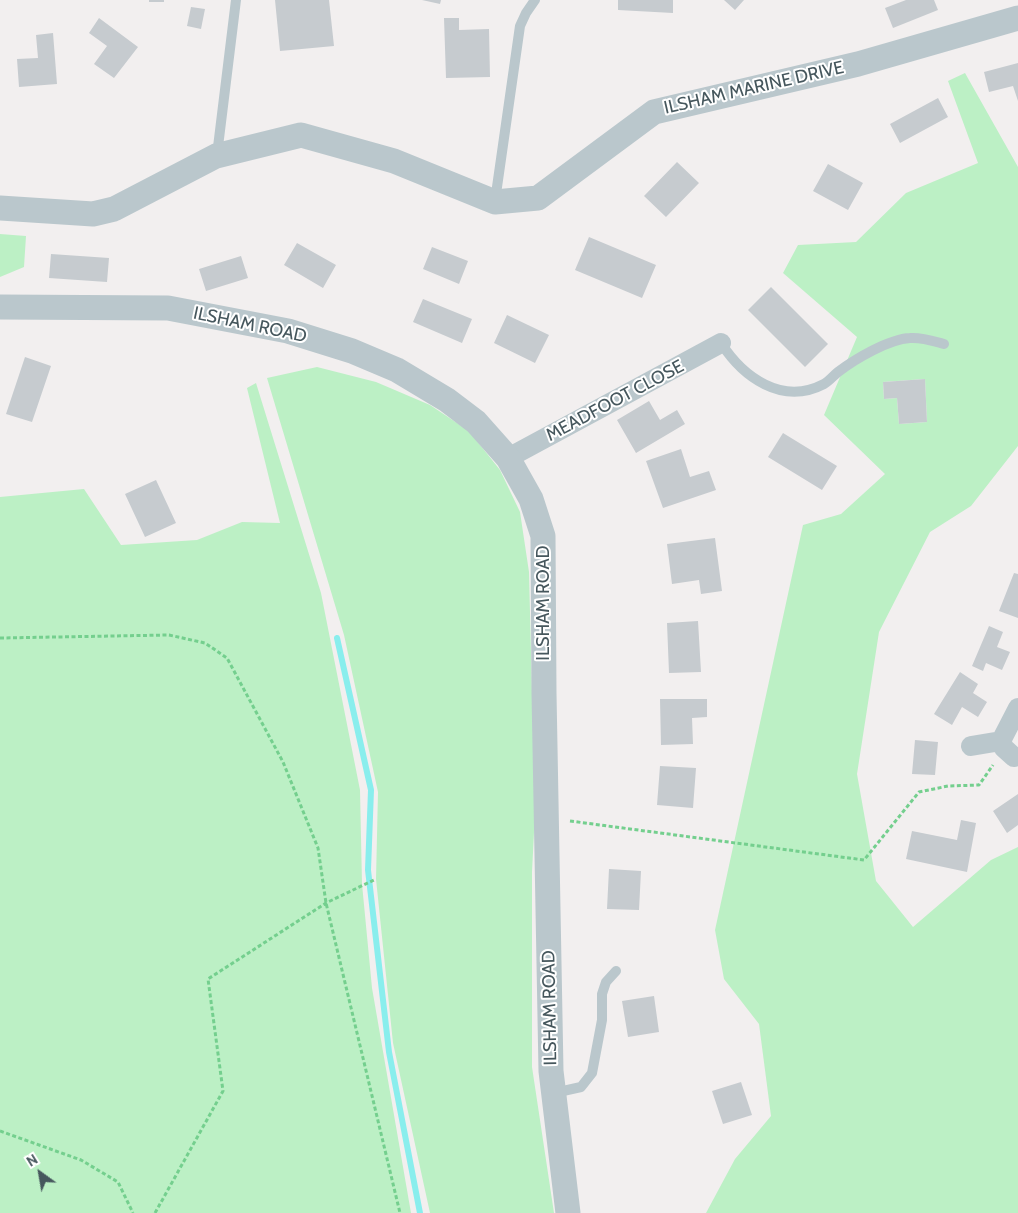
<!DOCTYPE html>
<html>
<head>
<meta charset="utf-8">
<style>
  body { margin:0 }
  #map { position:relative; width:1018px; height:1213px; overflow:hidden; background:#f2efef; font-family:Cabin,sans-serif }
  canvas { display:block }
  .north { position:absolute; left:15px; top:1148px; width:50px; height:50px; -webkit-text-stroke:4px #fff; paint-order:stroke; rotate:328deg; font-size:14px; font-weight:700; line-height:20px; text-align:center; color:#46575d }
  .north::after { content:''; display:block; margin:auto; width:18px; height:22px; background:#46575d; clip-path:polygon(50% 0,100% 100%,50% 72%,0 100%) }
</style>
</head>
<body>
<div id="map">
<canvas width="1018" height="1213"></canvas>
<div class="north">N</div>
</div>
<script>
const c = document.querySelector('canvas').getContext('2d');
c.lineJoin = 'round';
function fill(path, color) { c.fillStyle = color; c.fill(path, 'evenodd'); }
function strokePath(path, color, width, dash) { c.strokeStyle = color; c.lineWidth = width; c.lineCap = dash ? 'butt' : 'round'; c.setLineDash(dash || []); c.stroke(path); }
function drawText(font, color, halo, rows, align = 'center') {
  c.font = font + ' Cabin,sans-serif'; c.lineWidth = 4; c.setLineDash([]); c.textBaseline = 'middle'; c.strokeStyle = halo; c.fillStyle = color; for (const [text, x, y, turn = 0] of rows) {
    c.save(); c.translate(x, y); c.rotate((+turn || 0) * Math.PI / 180); c.textAlign = isNaN(turn) ? turn : align; if (halo) c.strokeText(text, 0, 0); c.fillText(text, 0, 0); c.restore();
  }
}
fill(new Path2D(`
  M 965,73 L 1018,167 L 1018,446 L 971,506 L 930,532 L 879,632 L 857,774 L 876,881 L 913,927 L 991,860 L 1018,847 L 1018,1213 L 706,1213 L 735,1159 L 771,1116 L 759,1024 L 724,979 L 715,930 L 803,525 L 841,514 L 885,474 L 824,415 L 857,337 L 783,273 L 798,245 L 856,242 L 906,193 L 978,163 L 948,81 ZM 925,379 L 927,422 L 899,424 L 897,398 L 884,399 L 883,382 Z
  M 0,234 L 26,236 L 24,267 L 0,277 Z
  M 317,367 L 376,382 L 430,405 L 469,431 L 500,470 L 520,512 L 529,572 L 535,813 L 532,872 L 532,1067 L 554,1213 L 430,1213 L 393,1043 L 376,879 L 378,792 L 344,635 L 267,378 Z
  M 256,383 L 321,593 L 360,790 L 362,884 L 372,988 L 411,1213 L 0,1213 L 0,497 L 84,489 L 121,545 L 197,540 L 242,522 L 280,523 L 247,388 Z`), '#bcf0c5');
strokePath(new Path2D(`
  M 337,638 L 371,790 L 368,870 L 389,1052 L 420,1213`), '#89eeed', 6);
fill(new Path2D(`
  M 149,0 L 164,0 L 164,2 L 149,2 Z
  M 275,0 L 329,0 L 334,46 L 280,51 Z
  M 422,0 L 441,0 L 440,4 Z
  M 618,0 L 673,0 L 673,13 L 618,10 Z
  M 724,0 L 744,0 L 735,10 Z
  M 906,0 L 934,0 L 938,10 L 893,28 L 885,8 Z
  M 191,7 L 205,9 L 201,29 L 187,26 Z
  M 99,18 L 138,47 L 114,78 L 94,64 L 107,46 L 89,33 Z
  M 444,18 L 459,18 L 459,30 L 489,29 L 490,77 L 446,78 Z
  M 53,33 L 57,84 L 19,87 L 17,59 L 38,58 L 36,35 Z
  M 1018,63 L 1018,101 L 1013,86 L 989,92 L 984,72 Z
  M 938,98 L 948,117 L 900,143 L 890,124 Z
  M 677,162 L 699,183 L 666,217 L 644,196 Z
  M 828,164 L 863,183 L 848,210 L 813,191 Z
  M 589,237 L 656,265 L 642,298 L 575,270 Z
  M 297,243 L 336,265 L 323,288 L 284,265 Z
  M 432,247 L 468,261 L 459,284 L 423,269 Z
  M 51,254 L 109,258 L 107,282 L 49,278 Z
  M 241,256 L 248,278 L 206,291 L 199,269 Z
  M 771,287 L 828,344 L 805,367 L 748,310 Z
  M 423,299 L 472,319 L 462,343 L 413,322 Z
  M 507,315 L 549,335 L 535,363 L 494,343 Z
  M 25,357 L 51,366 L 32,422 L 6,414 Z
  M 925,379 L 927,422 L 899,424 L 897,398 L 884,399 L 883,382 Z
  M 649,401 L 660,420 L 677,410 L 685,424 L 636,453 L 617,420 Z
  M 783,433 L 837,466 L 822,490 L 768,457 Z
  M 681,449 L 690,477 L 709,471 L 716,490 L 663,508 L 646,461 Z
  M 156,480 L 176,523 L 145,537 L 125,494 Z
  M 715,538 L 722,591 L 701,594 L 699,580 L 672,584 L 667,544 Z
  M 1014,573 L 1018,574 L 1018,618 L 999,611 Z
  M 698,621 L 701,672 L 669,673 L 667,623 Z
  M 989,626 L 1003,632 L 997,647 L 1010,652 L 1002,670 L 986,663 L 983,671 L 972,666 Z
  M 960,672 L 978,684 L 973,693 L 987,702 L 978,717 L 962,707 L 952,725 L 934,714 Z
  M 660,699 L 707,699 L 707,717 L 692,718 L 693,744 L 661,745 Z
  M 915,740 L 938,742 L 935,775 L 912,774 Z
  M 660,766 L 696,768 L 693,808 L 657,805 Z
  M 1018,794 L 1018,825 L 1007,833 L 993,811 Z
  M 961,820 L 976,823 L 967,872 L 906,859 L 912,831 L 957,840 Z
  M 609,869 L 641,871 L 639,910 L 607,909 Z
  M 654,996 L 659,1032 L 628,1037 L 622,1001 Z
  M 741,1082 L 752,1115 L 723,1124 L 712,1091 Z`), '#c6cbcf');
strokePath(new Path2D(`
  M 0,638 L 169,635 L 205,643 L 227,658 L 283,762 L 318,848 L 326,903 L 400,1213
  M 570,821 L 864,860 L 919,792 L 948,786 L 979,785 L 993,765
  M 0,1131 L 81,1160 L 118,1182 L 133,1213
  M 155,1213 L 223,1091 L 208,979 L 326,903 L 376,879`), '#74cf8e', 3, [4, 2.5]);
strokePath(new Path2D(`
  M 217,155 L 236,0
  M 495,201 L 520,26 L 526,13 L 535,0
  M 721,343 C 743,377 782,406 824,384 C 829,381 833,376 838,372 C 855,359 889,339 910,338 C 922,337 933,341 944,344
  M 554,1093 L 581,1087 L 592,1073 L 602,1020 L 602,994 L 606,982 L 616,971`), '#bac7cc', 10);
strokePath(new Path2D(`
  M 508,458 L 721,343
  M 1001,741 L 1004,748 L 1014,757
  M 971,746 L 1001,741 L 1018,708`), '#bac7cc', 20);
strokePath(new Path2D(`
  M 0,208 L 93,214 L 114,209 L 216,156 L 301,135 L 394,161 L 495,202 L 538,198 L 654,112 L 858,64 L 1018,18
  M 0,307 L 168,308 L 288,331 L 352,351 L 397,370 L 447,400 L 476,422 L 508,458 L 531,499 L 543,536 L 544,693 L 551,1071 L 568,1213`), '#bac7cc', 25);
drawText('18px', '#46575d', '#fff', [
  ["ILSHAM MARINE DRIVE",754,88,-13],
  ["ILSHAM ROAD",250,325,12],
  ["MEADFOOT CLOSE",615,401,-28],
  ["ILSHAM ROAD",544,603,-90],
  ["ILSHAM ROAD",550,1008,-91]
]);
</script>
</body>
</html>
